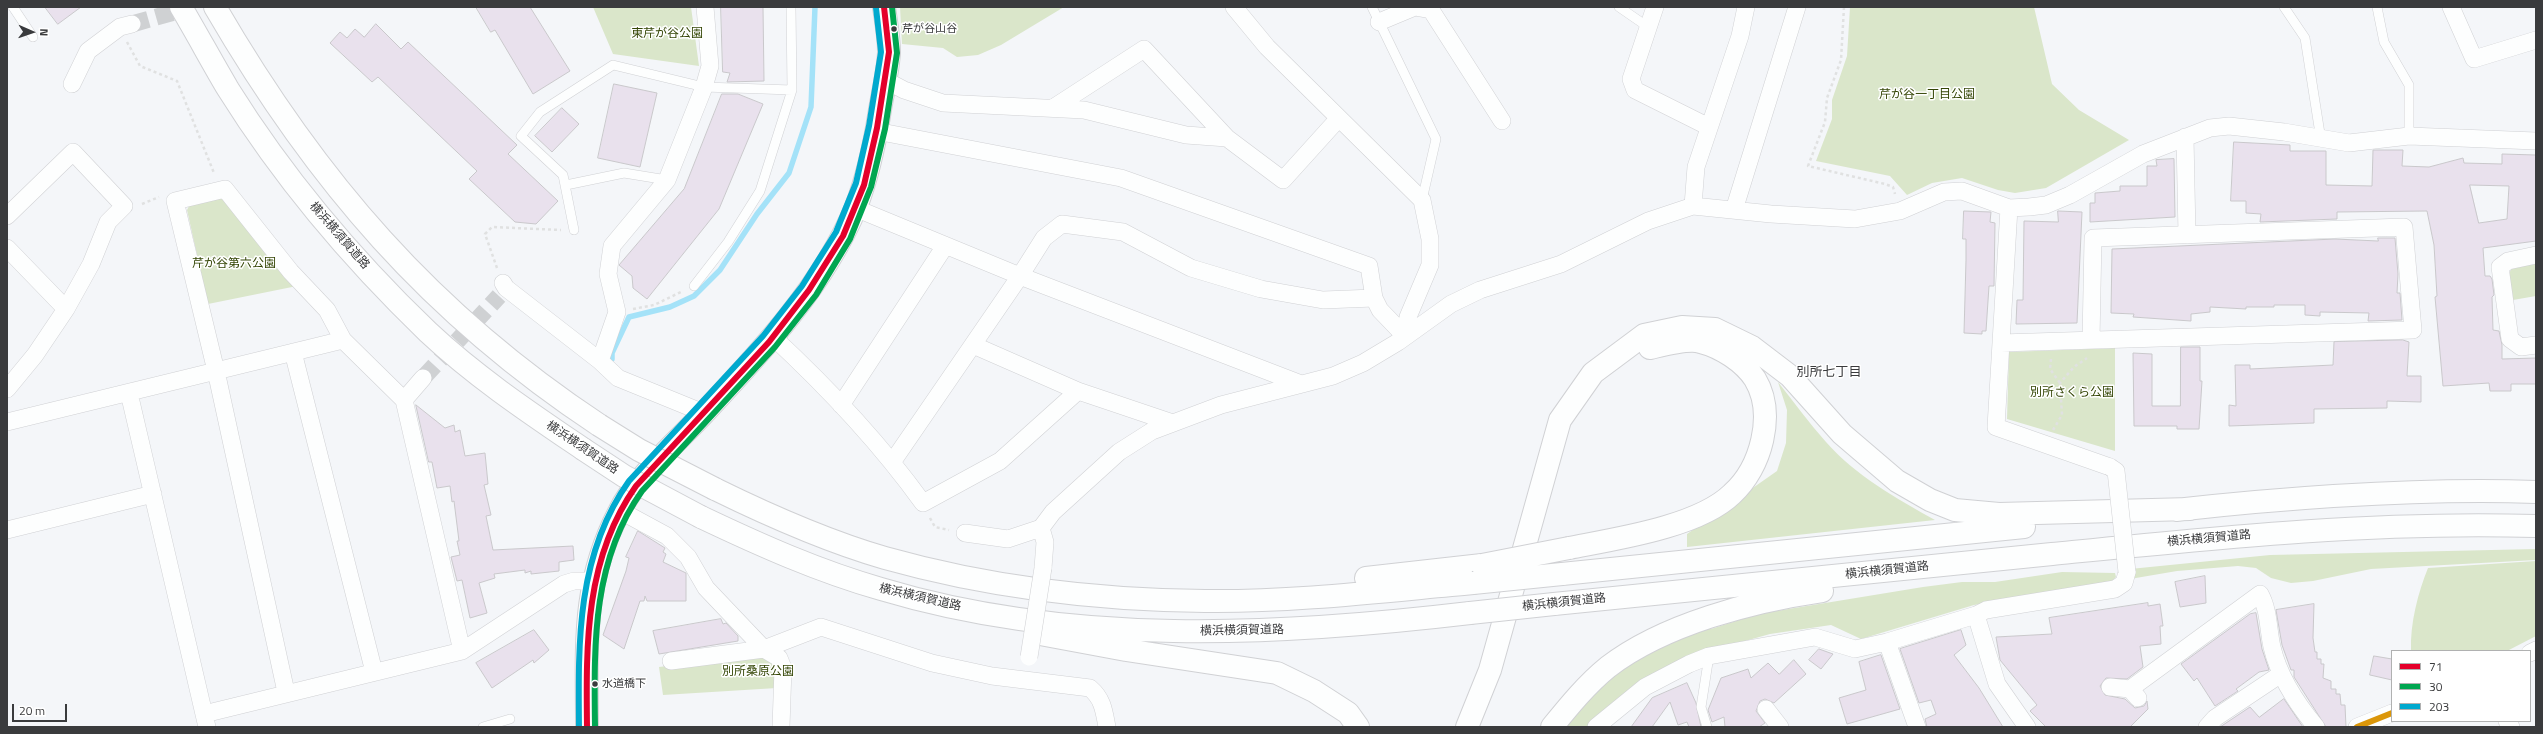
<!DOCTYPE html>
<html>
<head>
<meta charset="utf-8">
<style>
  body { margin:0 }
  #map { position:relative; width:2543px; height:734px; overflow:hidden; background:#f4f6f9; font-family:"Titillium Web",sans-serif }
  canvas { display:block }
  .frame { position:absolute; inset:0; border:8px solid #3a3b3d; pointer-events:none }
  .legend { position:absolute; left:2391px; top:650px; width:140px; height:72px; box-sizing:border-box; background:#fff; border:1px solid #b0b1b1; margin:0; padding:5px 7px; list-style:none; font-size:12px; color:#3a3b3d }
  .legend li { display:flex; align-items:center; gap:8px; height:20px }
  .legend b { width:20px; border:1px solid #b0b1b1 }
  .north { position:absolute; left:12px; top:12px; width:40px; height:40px; -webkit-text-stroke:3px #fff; paint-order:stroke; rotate:92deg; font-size:11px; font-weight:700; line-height:16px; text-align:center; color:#3a3b3d }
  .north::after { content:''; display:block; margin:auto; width:14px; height:18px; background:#3a3b3d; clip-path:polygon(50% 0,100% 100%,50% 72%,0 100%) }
  .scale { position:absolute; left:12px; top:704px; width:55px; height:18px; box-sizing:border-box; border:2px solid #3a3b3d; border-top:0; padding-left:5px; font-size:12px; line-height:14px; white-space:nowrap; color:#3a3b3d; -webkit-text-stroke:3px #fff; paint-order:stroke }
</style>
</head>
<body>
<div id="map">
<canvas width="2543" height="734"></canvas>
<div class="frame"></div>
<ul class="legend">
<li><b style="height:5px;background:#e4002b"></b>71</li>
<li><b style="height:5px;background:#00a651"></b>30</li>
<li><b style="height:5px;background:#00a9ce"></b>203</li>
</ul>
<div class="north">N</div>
<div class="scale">20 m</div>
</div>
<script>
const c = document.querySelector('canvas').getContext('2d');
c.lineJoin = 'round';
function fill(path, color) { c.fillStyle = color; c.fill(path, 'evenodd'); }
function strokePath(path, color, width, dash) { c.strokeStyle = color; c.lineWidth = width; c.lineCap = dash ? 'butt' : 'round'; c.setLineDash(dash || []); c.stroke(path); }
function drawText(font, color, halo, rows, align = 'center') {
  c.font = font + ' "Titillium Web","Noto Sans JP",sans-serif'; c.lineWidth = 3; c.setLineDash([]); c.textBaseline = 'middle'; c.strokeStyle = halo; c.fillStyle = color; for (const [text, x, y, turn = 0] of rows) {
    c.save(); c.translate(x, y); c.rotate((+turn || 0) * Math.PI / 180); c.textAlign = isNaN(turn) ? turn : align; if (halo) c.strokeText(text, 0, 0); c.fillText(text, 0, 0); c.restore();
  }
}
fill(new Path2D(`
  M 593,7 L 691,7 L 699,66 L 613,54 Z
  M 900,7 L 1064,7 L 1001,45 L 978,55 L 957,57 L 943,48 L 902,44 Z
  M 1850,7 L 2034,7 L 2052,84 L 2079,110 L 2129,140 L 2046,188 L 2015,193 L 1998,190 L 1962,178 L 1932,183 L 1907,195 L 1890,176 L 1816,161 L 1832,119 L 1832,100 L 1847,56 Z
  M 222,196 L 297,286 L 208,304 L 187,210 L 190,204 Z
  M 2536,263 L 2536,296 L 2513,300 L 2508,275 L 2512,268 Z
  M 2115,348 L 2115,451 L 2007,419 L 2009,352 Z
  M 1778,382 C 1794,402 1809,423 1826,442 C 1855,475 1897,499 1935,520 L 1687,547 L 1687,534 L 1777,471 L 1786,443 L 1787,410 Z
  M 2536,549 L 2536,560 L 2371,569 L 2313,581 L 2291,583 L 2271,578 L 2256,568 L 2238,566 L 2177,571 L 2130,579 L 2130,569 L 2270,555 Z
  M 2536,561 L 2536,636 L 2507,651 L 2411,651 C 2410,623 2418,593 2428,568 Z
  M 2062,572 L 2115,573 L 2116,577 L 2112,581 L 2094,584 L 1974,605 L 1861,639 L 1831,625 L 1770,634 L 1695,655 L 1588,727 L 1563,727 L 1592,692 L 1644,654 L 1703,627 L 1711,629 L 1758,614 L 1923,587 L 1962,582 L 1995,582 Z
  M 763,654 L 775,662 L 777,688 L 663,695 L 659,667 Z`), '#dae6ca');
strokePath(new Path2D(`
  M 612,359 L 612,353 L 629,317 L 670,307 L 694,296 L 720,270 L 757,214 L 789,173 L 811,107 L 815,7`), '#a4e2f8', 5.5);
const building = new Path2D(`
  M 45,7 L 81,7 L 58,24 Z
  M 476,7 L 530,7 L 570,71 L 533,94 L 495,30 L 491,32 Z
  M 721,7 L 763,7 L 764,81 L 727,82 L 730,73 L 723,72 Z
  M 376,24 L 401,49 L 408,42 L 517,145 L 508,154 L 558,201 L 536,224 L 515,222 L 469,179 L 477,171 L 378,77 L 372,82 L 330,43 L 340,32 L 347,38 L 355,29 L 364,37 Z
  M 614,84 L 657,93 L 640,167 L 598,158 Z
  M 722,94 L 738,94 L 763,104 L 719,209 L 647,299 L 633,288 L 632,276 L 619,265 L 684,189 Z
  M 562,108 L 579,124 L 552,152 L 535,136 Z
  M 2234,142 L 2290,145 L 2290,151 L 2326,151 L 2326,185 L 2372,186 L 2373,150 L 2403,150 L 2402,166 L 2429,167 L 2463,158 L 2464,163 L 2502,164 L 2502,154 L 2536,155 L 2536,241 L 2483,248 L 2485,276 L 2490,276 L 2492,279 L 2494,295 L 2492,297 L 2493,330 L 2499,331 L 2502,345 L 2502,359 L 2536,358 L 2536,384 L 2511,384 L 2511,391 L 2490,391 L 2489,383 L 2443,386 L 2435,297 L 2437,296 L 2434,245 L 2427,211 L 2337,212 L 2337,219 L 2260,222 L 2261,214 L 2246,213 L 2246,201 L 2231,201 ZM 2470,185 L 2509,186 L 2507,219 L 2479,223 Z
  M 2174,159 L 2175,217 L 2090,222 L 2090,203 L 2095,203 L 2095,193 L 2120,191 L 2120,186 L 2147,186 L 2147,166 L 2157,166 L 2156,160 Z
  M 1964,211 L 1991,212 L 1990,222 L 1995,223 L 1994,286 L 1989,286 L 1986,331 L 1982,331 L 1982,334 L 1964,333 L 1966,260 L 1966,239 L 1963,239 Z
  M 2058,211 L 2082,212 L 2077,323 L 2016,324 L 2017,300 L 2023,300 L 2024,221 L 2058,222 Z
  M 2378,238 L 2395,238 L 2398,274 L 2397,293 L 2400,293 L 2402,320 L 2368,321 L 2369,313 L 2320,312 L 2320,316 L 2305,315 L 2305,305 L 2274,305 L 2274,307 L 2246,307 L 2246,309 L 2210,307 L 2210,312 L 2191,314 L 2191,321 L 2133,317 L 2134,314 L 2111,313 L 2112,249 L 2335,239 L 2378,241 Z
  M 2403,340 L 2409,342 L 2407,376 L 2421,376 L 2421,402 L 2387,401 L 2387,408 L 2314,409 L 2314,423 L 2229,426 L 2229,405 L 2236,406 L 2235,365 L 2250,365 L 2250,369 L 2333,365 L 2334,342 Z
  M 2181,347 L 2200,347 L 2200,381 L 2202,381 L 2199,429 L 2177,429 L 2177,426 L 2134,426 L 2133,353 L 2152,354 L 2152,406 L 2180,406 Z
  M 416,405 L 445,428 L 454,425 L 455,432 L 460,430 L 465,456 L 485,453 L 488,484 L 484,485 L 491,515 L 486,516 L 493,550 L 573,546 L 574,560 L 559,562 L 559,571 L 531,574 L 531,571 L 525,573 L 525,570 L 494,574 L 495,578 L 479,583 L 487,613 L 470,618 L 462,580 L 457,581 L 451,557 L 460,555 L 457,541 L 459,541 L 454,501 L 452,502 L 450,486 L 437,488 L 432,462 L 429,462 Z
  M 638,531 L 665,548 L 663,552 L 666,554 L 663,562 L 686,573 L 686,601 L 647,601 L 645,596 L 644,601 L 640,601 L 624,649 L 603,635 L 626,571 L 629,558 L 626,557 Z
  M 2205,576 L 2206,603 L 2180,607 L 2175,582 Z
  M 2148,603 L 2148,606 L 2160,604 L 2163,626 L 2160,626 L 2161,644 L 2140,646 L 2143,667 L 2127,679 L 2106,678 L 2100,686 L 2105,695 L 2125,699 L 2135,708 L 2144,706 L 2147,701 L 2148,709 L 2130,727 L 2046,727 L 2030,711 L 2037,705 L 2000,660 L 1996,637 L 2052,634 L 2049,618 Z
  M 2314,604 L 2313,638 L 2315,652 L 2317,652 L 2317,659 L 2321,659 L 2321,664 L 2324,664 L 2323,678 L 2331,681 L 2331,689 L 2336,689 L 2336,694 L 2340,694 L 2341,705 L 2345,705 L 2346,727 L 2326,727 L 2294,677 L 2294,670 L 2291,670 L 2282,645 L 2276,610 Z
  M 2256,613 L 2262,649 L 2269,670 L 2259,672 L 2236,689 L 2238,691 L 2215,706 L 2197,678 L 2194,681 L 2181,664 L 2250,614 Z
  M 721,619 L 723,624 L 726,623 L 738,636 L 738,641 L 659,654 L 653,631 Z
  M 534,630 L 549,650 L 534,663 L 533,660 L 492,688 L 476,663 Z
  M 1961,630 L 1966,645 L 1954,655 L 1979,688 L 2003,727 L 1927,727 L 1925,719 L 1936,714 L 1931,700 L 1919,703 L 1900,649 Z
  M 1819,649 L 1833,654 L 1821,669 L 1809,660 Z
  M 1881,655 L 1900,709 L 1847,724 L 1839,698 L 1866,690 L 1859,662 Z
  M 2374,656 L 2392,659 L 2392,680 L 2370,675 Z
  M 1794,660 L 1806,674 L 1774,703 L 1765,699 L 1760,701 L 1756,711 L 1765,723 L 1759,727 L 1725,727 L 1724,717 L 1712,722 L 1708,710 L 1721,678 L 1748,669 L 1751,678 L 1768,663 L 1779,674 Z
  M 1687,683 L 1696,703 L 1701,727 L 1689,727 L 1687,722 L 1678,725 L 1670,702 L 1652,727 L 1631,727 L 1652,698 Z
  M 2284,699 L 2303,727 L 2220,727 L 2250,707 L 2259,717 Z`);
fill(building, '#e9e1ed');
strokePath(building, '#c9c8cb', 1);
strokePath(new Path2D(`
  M 132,24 L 192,7
  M 423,378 L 499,296`), '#cfd1d3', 17, [17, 8]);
const lane = new Path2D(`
  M 13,7 L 33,37
  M 1372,7 L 1436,139 L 1422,200
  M 1619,7 L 1648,27
  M 2284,7 L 2305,38 L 2321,140
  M 2377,7 L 2384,42 L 2409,85 L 2409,136
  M 566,185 L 624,173 L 667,180
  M 574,230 L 563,175 L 521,136 L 540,112 L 613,65 L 704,87 L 792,90
  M 694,286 L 728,242 L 760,191 L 792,90 L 791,7
  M 483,727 L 510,719
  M 1707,727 L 1701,707 L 1709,656`);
const street = new Path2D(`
  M 1234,7 L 1267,47 L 1422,200 L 1430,239 L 1430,265 L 1408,317 L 1405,336
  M 1655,7 L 1631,79 L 1635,90 L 1709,127
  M 2451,7 L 2474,59 L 2536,40
  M 1379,22 L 1415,7 L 1431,10 L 1502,121
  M 885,80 L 904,90 L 943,103 L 1084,110 L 1186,135 L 1227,138
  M 72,84 L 88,51 L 120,27 L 132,24
  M 1053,108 L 1144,49 L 1227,138 L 1283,180 L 1339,118
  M 876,131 L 1121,178 L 1369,266 L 1374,298 L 1380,310 L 1405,336
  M 2185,137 L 2187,235
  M 1693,206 L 1696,167 L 1740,36 L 1746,7
  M 855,208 L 1020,276 L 1301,384
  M 2009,208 L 1996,427 L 2110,467
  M 1734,210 L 1797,7
  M 7,216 L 73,152 L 124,206 L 108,222 L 91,264 L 66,309 L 35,355 L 7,389
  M 7,248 L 66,309
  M 2536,255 L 2508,261 L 2500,267 L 2510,339 L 2521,347 L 2536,345
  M 503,283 L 506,288 L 600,361
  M 772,336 C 827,387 879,442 923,503 L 1000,461 L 1078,391
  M 2001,343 L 2413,330 L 2404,227 L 2093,238 L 2091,340
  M 973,345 L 1078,391 L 1173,423
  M 293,352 L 374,672
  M 129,393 L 207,727
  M 404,400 L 423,378
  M 841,405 L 945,246
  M 704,413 L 618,378 L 600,361 L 617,312 L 608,274 L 612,246 L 667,180 L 704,87 L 710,66 L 705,7
  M 7,422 L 343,340 L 404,400 L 462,651
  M 893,461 L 1020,276 L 1044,238 L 1062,224 L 1123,232 L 1191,268 L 1261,289 L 1323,300 L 1374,298
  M 619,510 L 667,536 L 688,557 L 706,588 L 764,649 L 779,658 L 783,668 L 781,727
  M 1041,528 L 1045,542 L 1043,568
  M 7,530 L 153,494
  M 965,533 L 1008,539 L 1041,528 L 1053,512 L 1119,452 L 1152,431 L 1221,405 L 1333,376 L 1363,363 L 1398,342 L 1451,304 L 1480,290 L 1561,264 L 1648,221 L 1693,206 L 1771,214 L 1855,219 L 1900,211 L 1944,192 L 1962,191 L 2009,208 L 2029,207 L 2046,205 L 2070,195 L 2143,154 L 2210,128 L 2229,126 L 2284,132 L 2349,143 L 2409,136 L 2536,141
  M 1976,615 L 1986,610 L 2115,589 L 2124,583 L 2127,572
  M 1887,642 L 1917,727
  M 2530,653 L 2536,650
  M 671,661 L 764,649 L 821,627 L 932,663 L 992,676 L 1090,688 C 1103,699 1104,711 1107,727
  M 2110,687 L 2130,689 L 2138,698
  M 2130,689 L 2260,594 C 2269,610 2268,629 2272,647 C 2279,677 2297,704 2316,727
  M 286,692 L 216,371 L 175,201 L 225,189 L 291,272 L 327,310 L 343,340
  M 1766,709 L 1780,727
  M 204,714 L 462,651 L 564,584 L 574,581 L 592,581
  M 2507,721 L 2511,727
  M 1596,727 L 1645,687 L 1689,664 L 1709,656 L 1815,637 L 1855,649 L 1887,642 L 1976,615 L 1997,684 L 2027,727
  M 2207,727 L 2215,718 L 2281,674
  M 2357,727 L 2392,713`);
const secondary = new Path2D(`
  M 587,727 C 587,649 581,585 619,512 C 636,477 677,442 704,413 C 761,352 824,285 856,207 C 867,178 874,147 879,116 C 882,95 888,73 889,52 C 889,37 886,22 884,7`);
const highway = new Path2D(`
  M 181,7 C 197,34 212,62 228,89 C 283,177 353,260 428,332 C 476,377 530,413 583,449
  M 215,7 C 316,181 431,314 599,425
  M 715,489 C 770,516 826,541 885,558 C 988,587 1097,600 1205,601 C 1294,602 1384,591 1473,583
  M 2176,510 C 2295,497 2416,488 2536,492
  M 701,517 C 760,545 818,571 881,589 C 1071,646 1275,636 1470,613
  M 1569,548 C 1615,539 1698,527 1732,494 C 1761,468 1776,414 1755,379 C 1744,362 1721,347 1701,342 C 1689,338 1663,345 1650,348
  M 1562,574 L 2024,527
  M 1366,578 L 1482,565
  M 1554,604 C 1720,588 1886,571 2052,554 C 2213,538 2374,521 2536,526
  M 1040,634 L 1126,650 L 1277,673 L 1314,691 L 1348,713 L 1358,727
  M 1467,727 L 1490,670 L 1560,420 L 1593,373 L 1644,335 L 1682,327 L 1715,329 L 1752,347 L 1790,376 L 1842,434 L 1897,481 L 1930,500 L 1955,510 L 1999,514 L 2190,509
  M 1552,727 C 1569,706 1587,684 1608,667 C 1664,624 1753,601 1822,591`);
strokePath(lane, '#d0d1d4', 10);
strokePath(street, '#d0d1d4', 18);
strokePath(secondary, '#d0d1d4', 24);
strokePath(highway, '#d0d1d4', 24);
strokePath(new Path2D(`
  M 1844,7 L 1841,60 L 1827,98 L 1825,122 L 1808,166 L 1885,184 L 1893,187 L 1895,194
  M 127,42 L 140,66 L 177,81 L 214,173
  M 142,204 L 159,197
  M 497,268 L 485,234 L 492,227 L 561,230
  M 633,309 L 654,305 L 683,291
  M 2051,359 L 2050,369 L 2060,383
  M 2053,430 L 2062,415 L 2060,383 L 2074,367 L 2087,358
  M 930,518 L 935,527 L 949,530`), '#e0e1e1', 2.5, [3, 3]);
strokePath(lane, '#fdfefe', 9);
strokePath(street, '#fdfefe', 17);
strokePath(secondary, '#fdfefe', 22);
strokePath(highway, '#fdfefe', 22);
const streetBridge = new Path2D(`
  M 2110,467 L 2116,471 L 2127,572
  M 1029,657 L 1043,568`);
const highwayBridge = new Path2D(`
  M 599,425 L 639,450 L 715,489
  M 583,449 L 624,476 L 701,517
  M 1482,565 L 1569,548
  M 1473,583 L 1562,574
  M 1470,613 L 1554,604`);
strokePath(streetBridge, '#d0d1d4', 18, []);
strokePath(highwayBridge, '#d0d1d4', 24, []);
strokePath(streetBridge, '#fdfefe', 17);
strokePath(highwayBridge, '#fdfefe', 22);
strokePath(new Path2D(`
  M 587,727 C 586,643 585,558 636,486 L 769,342 L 809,290 L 843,236 L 864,185 L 877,128 L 889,52 L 884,7`), '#e4002b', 6);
strokePath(new Path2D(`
  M 595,727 C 594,644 592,561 642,491 L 775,347 L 816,295 L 850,239 L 871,187 L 885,129 L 897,53 L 892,7`), '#00a651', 6);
strokePath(new Path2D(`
  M 579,727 C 578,641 577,554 629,481 L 763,336 L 802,286 L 836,232 L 856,183 L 869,126 L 881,52 L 876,8`), '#00a9ce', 6);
strokePath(new Path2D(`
  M 2357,727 L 2392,713`), '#db9609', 6);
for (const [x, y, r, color] of [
  [894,29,3.5,"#3a3b3d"],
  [595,684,3.5,"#3a3b3d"]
]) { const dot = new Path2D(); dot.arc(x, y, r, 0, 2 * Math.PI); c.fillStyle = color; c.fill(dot); strokePath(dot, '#fff', 1.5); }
drawText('11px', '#3a3b3d', '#fff', [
  ["芹が谷山谷",902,29],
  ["水道橋下",602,684]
], 'left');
drawText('12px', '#334504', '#fff', [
  ["東芹が谷公園",667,34],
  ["芹が谷一丁目公園",1927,95],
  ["芹が谷第六公園",234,264],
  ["別所さくら公園",2072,393],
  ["別所桑原公園",758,672]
]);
drawText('12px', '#3a3b3d', '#fff', [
  ["横浜横須賀道路",339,236,49],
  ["横浜横須賀道路",582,448,34],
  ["横浜横須賀道路",2209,539,-5],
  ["横浜横須賀道路",1887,571,-6],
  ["横浜横須賀道路",920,598,13],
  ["横浜横須賀道路",1564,603,-6],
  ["横浜横須賀道路",1242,631,-1]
]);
drawText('13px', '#3a3b3d', '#fff', [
  ["別所七丁目",1829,373]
]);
</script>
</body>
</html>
